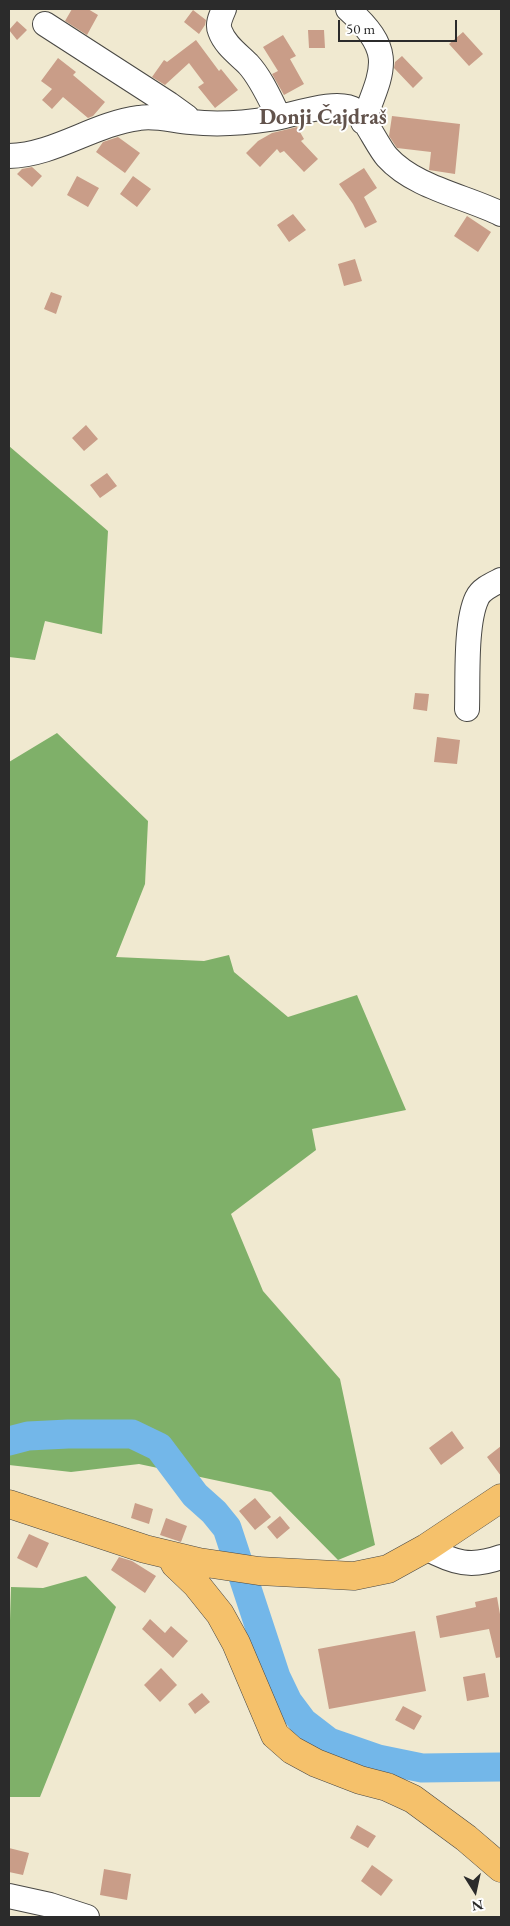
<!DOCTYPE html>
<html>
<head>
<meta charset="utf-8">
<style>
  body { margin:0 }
  #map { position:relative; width:510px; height:1926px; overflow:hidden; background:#f0e9d0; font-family:"EB Garamond",serif }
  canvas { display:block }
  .frame { position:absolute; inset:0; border:10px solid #2b2b2b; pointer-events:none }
  .north { position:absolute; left:450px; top:1866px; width:50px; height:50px; -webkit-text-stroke:4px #fff; paint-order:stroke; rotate:170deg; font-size:14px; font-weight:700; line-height:20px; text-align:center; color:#2b2b2b }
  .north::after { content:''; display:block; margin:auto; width:18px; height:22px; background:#2b2b2b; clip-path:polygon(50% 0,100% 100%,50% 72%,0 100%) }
  .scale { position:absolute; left:338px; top:20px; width:119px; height:22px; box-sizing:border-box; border:2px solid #2b2b2b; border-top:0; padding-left:6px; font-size:15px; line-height:18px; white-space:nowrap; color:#2b2b2b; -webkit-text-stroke:4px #fff; paint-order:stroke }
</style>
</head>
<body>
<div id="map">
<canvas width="510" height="1926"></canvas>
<div class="frame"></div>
<div class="north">N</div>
<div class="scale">50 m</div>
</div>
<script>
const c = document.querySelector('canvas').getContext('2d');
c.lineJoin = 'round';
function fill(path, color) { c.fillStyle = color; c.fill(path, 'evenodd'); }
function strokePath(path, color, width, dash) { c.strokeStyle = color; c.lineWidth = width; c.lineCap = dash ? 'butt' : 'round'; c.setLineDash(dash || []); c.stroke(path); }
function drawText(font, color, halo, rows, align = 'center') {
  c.font = font + ' "EB Garamond",serif'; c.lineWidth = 4; c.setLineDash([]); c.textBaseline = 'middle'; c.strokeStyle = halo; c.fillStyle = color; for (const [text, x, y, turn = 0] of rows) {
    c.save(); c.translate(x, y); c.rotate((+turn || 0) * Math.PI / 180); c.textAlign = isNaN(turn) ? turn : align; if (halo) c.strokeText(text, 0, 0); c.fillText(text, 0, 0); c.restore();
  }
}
fill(new Path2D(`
  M 9,446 L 108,531 L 102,634 L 45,621 L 35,660 L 9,657 Z
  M 57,733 L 148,821 L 145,884 L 116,957 L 204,961 L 229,955 L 234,972 L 288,1017 L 357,995 L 406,1110 L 312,1129 L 316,1150 L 231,1214 L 263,1291 L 340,1379 L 375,1545 L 338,1560 L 271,1492 L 139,1464 L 71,1472 L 9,1465 L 9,762 Z
  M 86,1576 L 116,1607 L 40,1797 L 9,1797 L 9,1654 L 11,1587 L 43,1588 Z`), '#7fb069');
strokePath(new Path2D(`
  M 9,1441 L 28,1436 L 68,1434 L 132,1434 L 159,1447 L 195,1495 L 214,1512 L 227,1528 L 276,1677 L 288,1702 L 303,1722 L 329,1742 L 378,1759 L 422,1768 L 501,1767`), '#73b7e9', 29);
fill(new Path2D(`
  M 72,9 L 88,9 L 98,15 L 87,35 L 65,21 Z
  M 193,10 L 206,20 L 205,25 L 199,34 L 184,22 Z
  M 17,21 L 27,30 L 17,40 L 9,30 Z
  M 308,30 L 324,30 L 325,48 L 309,48 Z
  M 463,32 L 483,54 L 469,66 L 449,44 Z
  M 283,35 L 296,56 L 290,59 L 304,84 L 284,95 L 272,74 L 278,71 L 263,47 Z
  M 196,40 L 219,71 L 221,69 L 238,90 L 215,108 L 198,87 L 204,83 L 189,63 L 165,85 L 152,77 L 164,60 L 167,62 Z
  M 402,56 L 423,78 L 413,88 L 394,68 L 395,62 Z
  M 58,58 L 76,72 L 73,75 L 105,102 L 93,116 L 88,118 L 63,97 L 52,109 L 42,100 L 52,89 L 41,81 Z
  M 392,116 L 460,124 L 455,174 L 429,170 L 431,152 L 397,148 L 389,136 Z
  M 297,127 L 304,139 L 301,141 L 318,159 L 304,172 L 284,151 L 280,153 L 277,149 L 260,167 L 246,153 L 258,141 L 272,133 Z
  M 118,137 L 140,153 L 125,173 L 96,152 L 103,142 Z
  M 32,167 L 42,176 L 32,187 L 17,174 L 22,169 Z
  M 364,168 L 377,188 L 364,197 L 377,222 L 365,228 L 353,204 L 339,184 Z
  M 77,176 L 99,188 L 88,207 L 67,195 Z
  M 133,176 L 151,189 L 137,207 L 120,194 Z
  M 293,214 L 306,230 L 289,242 L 277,225 Z
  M 467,216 L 491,232 L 478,252 L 454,236 Z
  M 355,259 L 362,281 L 344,286 L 338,264 Z
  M 51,292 L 62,296 L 56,314 L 44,309 Z
  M 86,425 L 98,439 L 84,451 L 72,438 Z
  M 107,473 L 117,486 L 100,498 L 90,485 Z
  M 415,693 L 429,694 L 427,711 L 413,709 Z
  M 437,737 L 460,740 L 457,764 L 434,762 Z
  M 452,1431 L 464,1448 L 441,1465 L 429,1448 Z
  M 501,1446 L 501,1476 L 487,1457 Z
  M 255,1498 L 271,1517 L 255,1530 L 239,1511 Z
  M 135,1503 L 153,1509 L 149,1524 L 131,1518 Z
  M 280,1516 L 290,1528 L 277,1539 L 267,1527 Z
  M 166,1518 L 187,1526 L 181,1542 L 160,1535 Z
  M 29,1534 L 49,1543 L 37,1568 L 17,1558 Z
  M 119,1557 L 132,1561 L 156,1576 L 145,1593 L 111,1570 Z
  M 497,1597 L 501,1620 L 501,1657 L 496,1658 L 489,1629 L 440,1638 L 436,1616 L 476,1607 L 475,1602 Z
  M 150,1619 L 165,1633 L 171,1626 L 188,1641 L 173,1658 L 142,1629 Z
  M 415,1631 L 426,1691 L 329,1709 L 318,1649 Z
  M 161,1668 L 177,1685 L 160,1702 L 144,1685 Z
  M 485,1673 L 489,1697 L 467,1701 L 463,1677 Z
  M 202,1693 L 210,1702 L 195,1714 L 188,1704 Z
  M 403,1706 L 422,1716 L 414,1730 L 395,1720 Z
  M 357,1825 L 376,1836 L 368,1848 L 350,1838 Z
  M 9,1848 L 29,1853 L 23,1875 L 9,1872 Z
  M 372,1865 L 393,1880 L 381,1896 L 361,1881 Z
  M 104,1869 L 131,1874 L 127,1900 L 100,1895 Z`), '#c99d88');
const minor = new Path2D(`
  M 224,9 C 221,16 217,24 220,31 C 225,45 238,54 248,64 C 261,78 270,99 279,117
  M 348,9 C 396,52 383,69 363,122
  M 45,24 L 169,104 L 187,117 L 189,121
  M 9,156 C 55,155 93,124 139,118 C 156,115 174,121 191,122 C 218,125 244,123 270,119 C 291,116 337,98 355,110 C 364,116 378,147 387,157 C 415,188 465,196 501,214
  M 467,709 C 468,680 465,623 477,598 C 481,589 493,584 501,580
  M 426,1548 C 454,1563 471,1568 501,1557
  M 9,1896 L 50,1905 L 87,1917`);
const major = new Path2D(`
  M 9,1504 L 145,1549 L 199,1562 L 259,1571 L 354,1576 L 388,1569 L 426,1548 L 501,1498
  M 171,1556 L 175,1564 L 196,1584 L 220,1614 L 236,1643 L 275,1735 L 292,1750 L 316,1763 L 360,1780 L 387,1787 L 413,1799 L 466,1838 L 501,1868`);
strokePath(minor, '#494844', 26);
strokePath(major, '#494844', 29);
strokePath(minor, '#fff', 24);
strokePath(major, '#f5c16b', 28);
drawText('bold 22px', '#62534c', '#fff', [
  ["Donji Čajdraš",323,118]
]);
</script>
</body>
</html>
